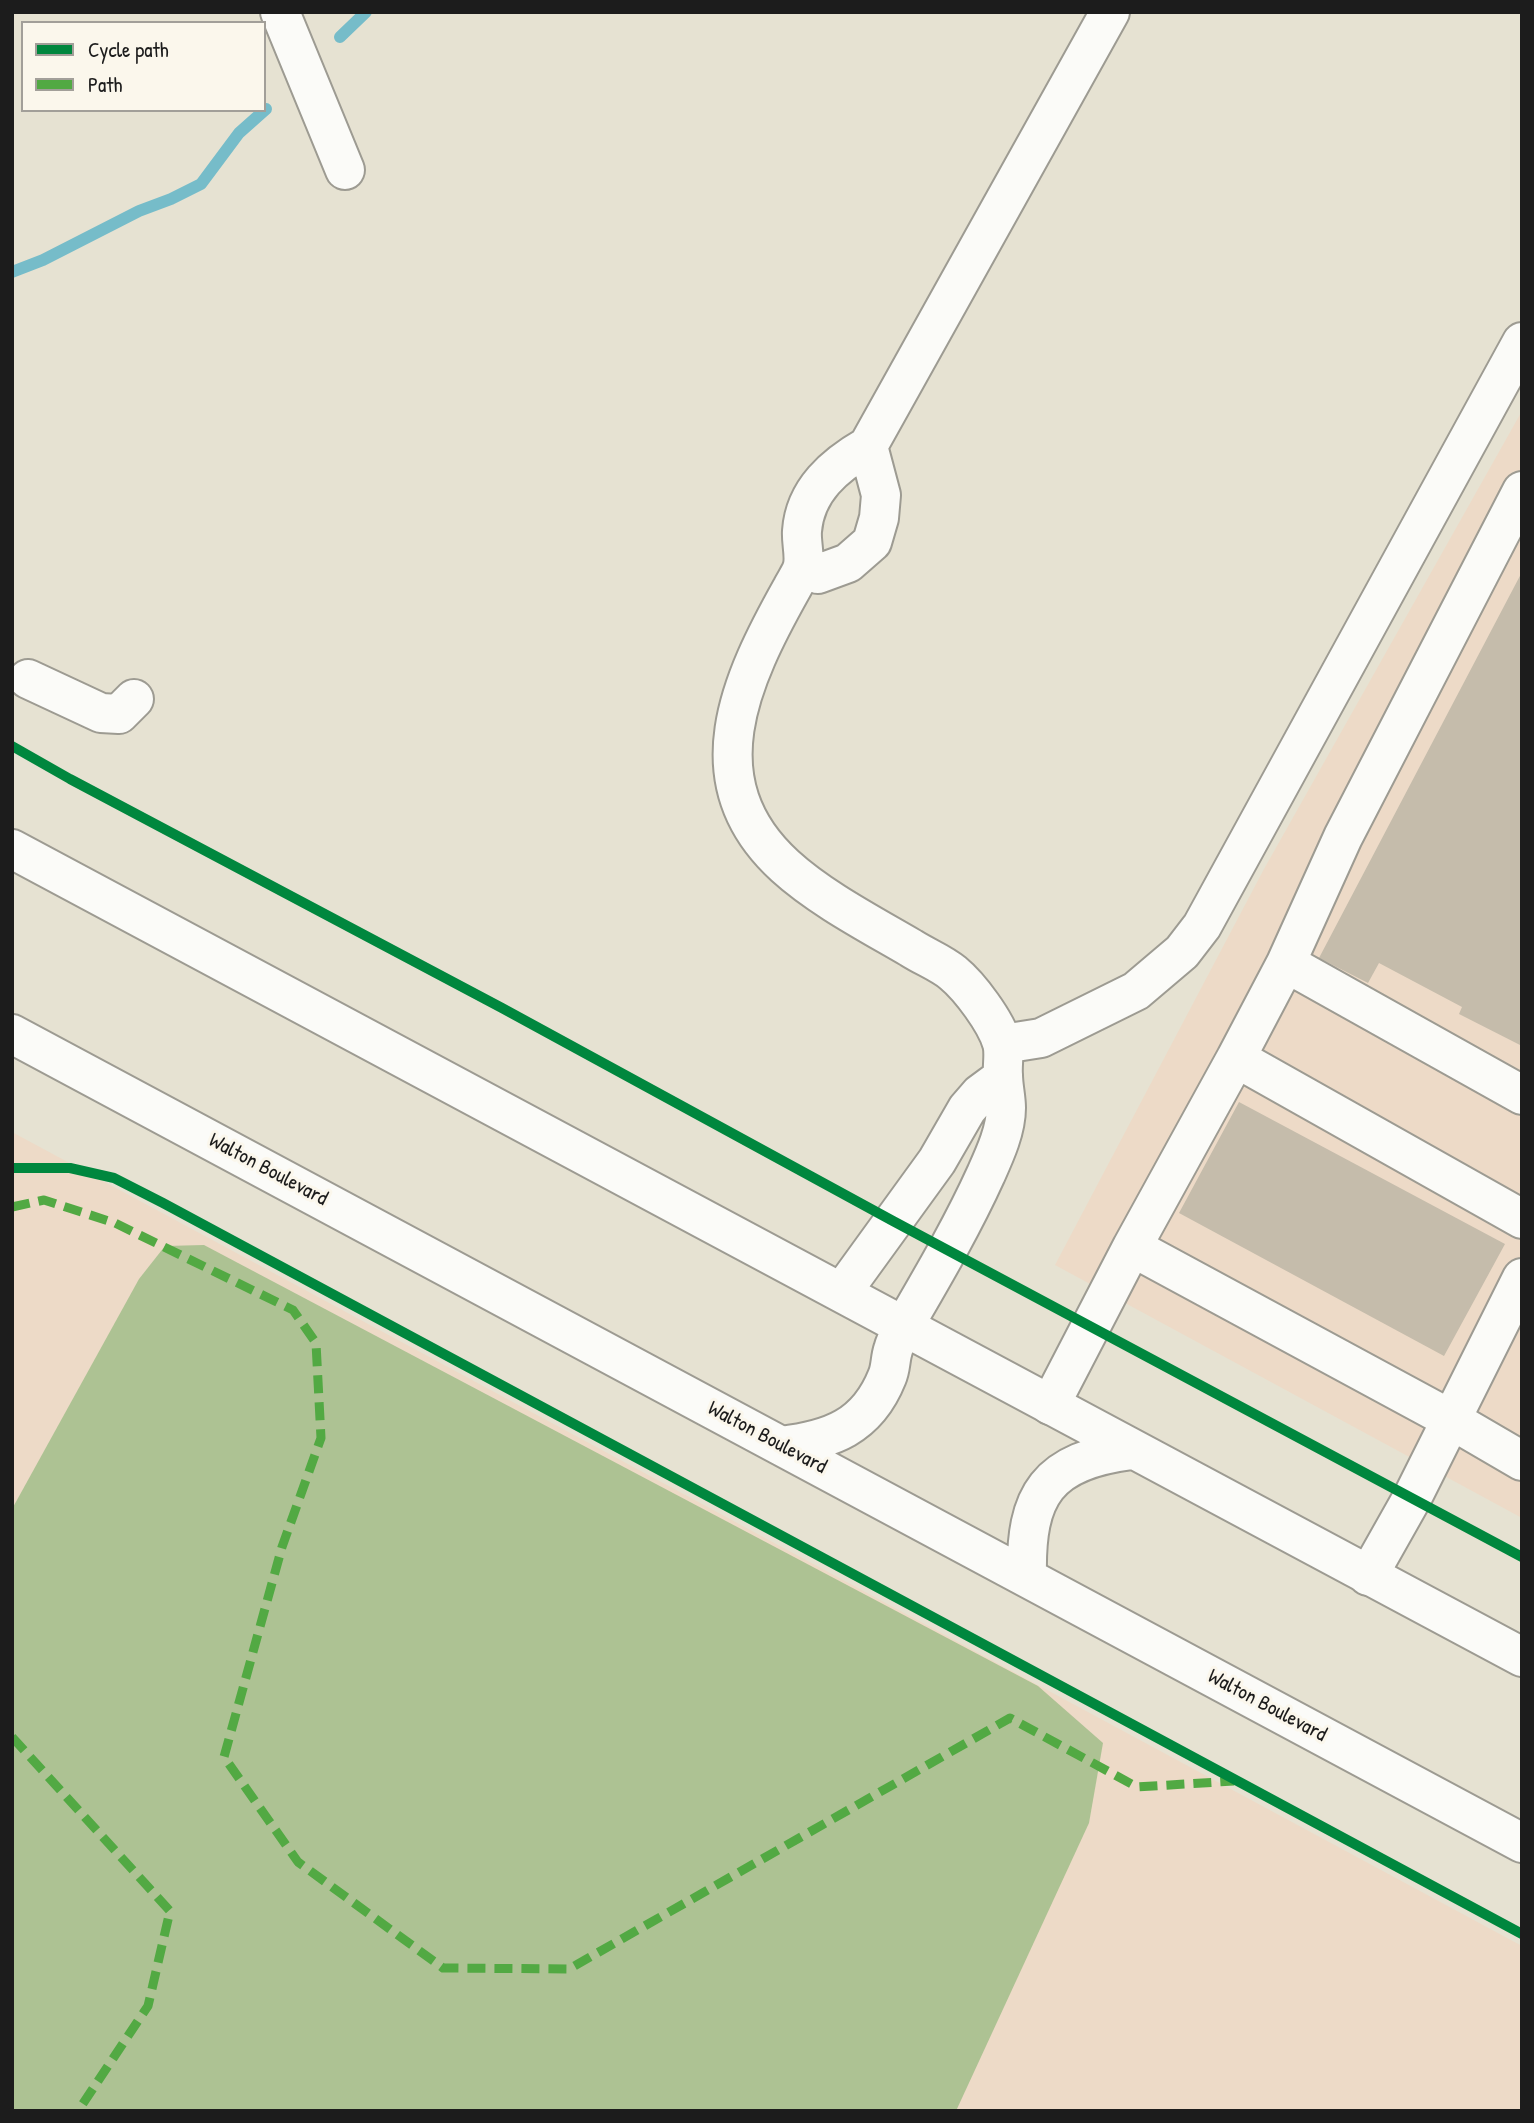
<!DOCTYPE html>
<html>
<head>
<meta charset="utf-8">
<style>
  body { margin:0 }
  #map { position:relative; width:1534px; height:2123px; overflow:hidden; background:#e6e2d2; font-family:"Patrick Hand",sans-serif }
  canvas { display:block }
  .frame { position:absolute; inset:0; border:14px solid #1c1c1c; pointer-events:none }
  .legend { position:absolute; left:21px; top:21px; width:245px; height:91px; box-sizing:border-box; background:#fbf7ec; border:2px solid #a29f99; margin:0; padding:9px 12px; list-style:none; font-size:21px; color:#1c1c1c }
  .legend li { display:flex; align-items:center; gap:14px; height:35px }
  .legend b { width:35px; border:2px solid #a29f99 }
</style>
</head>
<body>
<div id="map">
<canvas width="1534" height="2123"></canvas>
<div class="frame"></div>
<ul class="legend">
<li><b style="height:9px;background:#00873e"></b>Cycle path</li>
<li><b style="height:9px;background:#52a943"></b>Path</li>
</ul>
</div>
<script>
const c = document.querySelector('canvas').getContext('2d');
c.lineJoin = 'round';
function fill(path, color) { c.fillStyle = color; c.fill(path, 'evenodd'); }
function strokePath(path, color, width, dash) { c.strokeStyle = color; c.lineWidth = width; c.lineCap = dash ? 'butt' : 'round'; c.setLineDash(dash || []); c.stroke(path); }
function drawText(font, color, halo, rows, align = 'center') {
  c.font = font + ' "Patrick Hand",sans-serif'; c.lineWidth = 6; c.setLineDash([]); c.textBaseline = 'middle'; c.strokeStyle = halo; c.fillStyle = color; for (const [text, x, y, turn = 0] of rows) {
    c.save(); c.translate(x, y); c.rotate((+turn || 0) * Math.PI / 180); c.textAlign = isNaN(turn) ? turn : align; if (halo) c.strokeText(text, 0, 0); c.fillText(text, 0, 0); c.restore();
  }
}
fill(new Path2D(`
  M 1522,411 L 1522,1518 L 1055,1265 L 1264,869 Z
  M 12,1132 L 1522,1946 L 1522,2111 L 12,2111 Z`), '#eddac7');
fill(new Path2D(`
  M 204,1245 L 1038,1686 L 1103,1743 L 1089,1823 L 956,2111 L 12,2111 L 12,1509 L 139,1279 L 165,1246 Z`), '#adc293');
strokePath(new Path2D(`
  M 340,37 L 366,12
  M 12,272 L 43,260 L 139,211 L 171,199 L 201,184 L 239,133 L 266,109`), '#76bcc9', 12);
fill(new Path2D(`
  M 1522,572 L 1522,1046 L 1459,1014 L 1462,1007 L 1379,963 L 1368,983 L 1319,958 Z
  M 1239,1102 L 1505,1244 L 1444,1356 L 1179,1213 Z`), '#c5bcab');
const minor = new Path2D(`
  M 280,12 L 345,170
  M 803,567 L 818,574 L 848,563 L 872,542 L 879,518 L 881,495 L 868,446
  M 28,679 L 101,713 L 119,714 L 134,699
  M 1286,963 L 1343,837 L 1522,491
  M 1003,1044 L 1041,1038 L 1136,991 L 1182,952 L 1202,926 L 1522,342
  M 1522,1095 L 1286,963 L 1236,1058 L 1522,1219
  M 1132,1247 L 1450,1419 L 1522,1461
  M 842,1292 L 937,1161 L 967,1109 L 980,1094 L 1003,1077
  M 904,1326 C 933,1276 962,1227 986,1174 C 995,1154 1006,1130 1006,1108 C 1006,1097 1003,1086 1003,1075 C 1002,1065 1005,1053 1002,1043 C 996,1022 970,987 953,973 C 941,963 925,957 911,948 C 870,924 820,898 785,866 C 692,781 741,679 792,588 C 795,582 800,575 802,569 C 806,558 801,543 802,531 C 805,490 835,465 868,446 L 1110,12
  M 1050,1405 L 1132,1247 L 1236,1058
  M 1368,1576 L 1412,1498 L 1522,1278`);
const major = new Path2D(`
  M 12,849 L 1522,1657
  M 12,1034 L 1522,1843
  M 781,1446 C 831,1440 867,1427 887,1377 C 891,1368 890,1359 893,1350 C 895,1342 900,1333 904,1326
  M 1027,1577 C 1025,1494 1047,1461 1132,1450`);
strokePath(minor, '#9d9b92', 42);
strokePath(major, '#9d9b92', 42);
strokePath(minor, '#fbfbf8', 38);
strokePath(major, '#fbfbf8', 38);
strokePath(new Path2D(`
  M 12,1207 L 44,1200 L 115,1223 L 293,1310 L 316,1343 L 321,1438 L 282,1547 L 224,1757 L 298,1862 L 443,1968 L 569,1969 L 1010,1718 L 1137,1787 L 1234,1781
  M 12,1737 L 170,1911 L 148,2006 L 78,2111`), '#52a943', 9, [18, 9]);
strokePath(new Path2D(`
  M 12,746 L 70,779 L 502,1008 L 893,1221 L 1522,1557
  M 12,1168 L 70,1168 L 114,1178 L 163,1203 L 1522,1934`), '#00873e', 10);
drawText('21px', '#1c1c1c', '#fbf7ec', [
  ["Walton Boulevard",268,1170,28],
  ["Walton Boulevard",767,1438,28],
  ["Walton Boulevard",1267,1706,28]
]);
</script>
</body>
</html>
